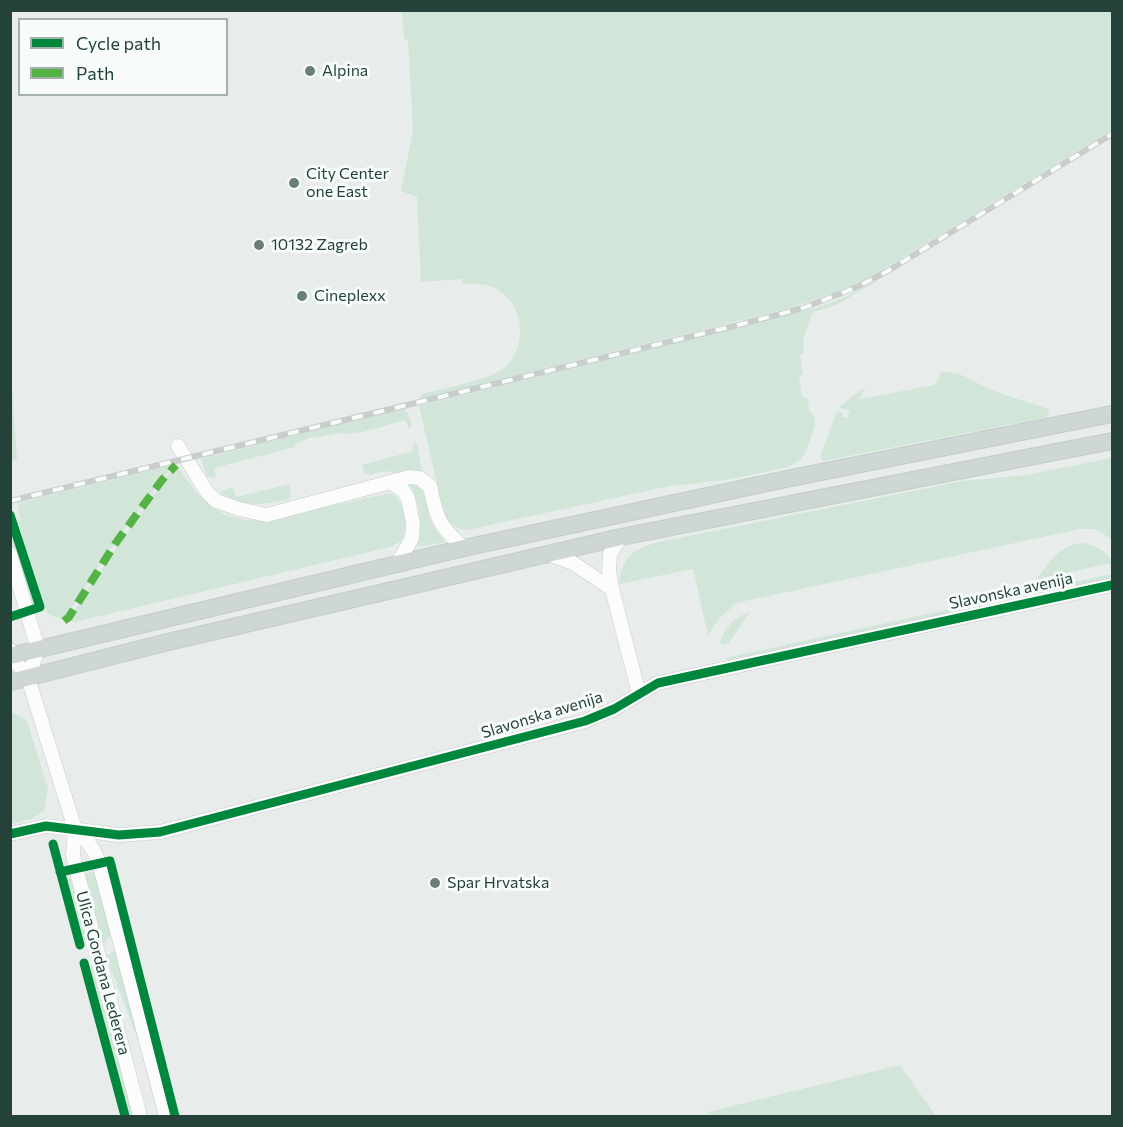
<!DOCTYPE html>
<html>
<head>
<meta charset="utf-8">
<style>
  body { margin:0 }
  #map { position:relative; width:1123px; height:1127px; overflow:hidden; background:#e8edeb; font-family:Commissioner,sans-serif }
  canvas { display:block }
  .frame { position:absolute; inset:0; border:12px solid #24423a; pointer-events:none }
  .legend { position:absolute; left:18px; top:18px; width:210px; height:78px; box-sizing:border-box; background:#f7fbf9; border:2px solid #a3b1ad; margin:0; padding:8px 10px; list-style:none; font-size:18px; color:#24423a }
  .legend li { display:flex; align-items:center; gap:12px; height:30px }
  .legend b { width:30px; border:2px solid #a3b1ad }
</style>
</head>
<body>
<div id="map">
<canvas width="1123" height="1127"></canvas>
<div class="frame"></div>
<ul class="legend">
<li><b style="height:8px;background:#00873e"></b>Cycle path</li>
<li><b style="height:8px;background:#55b346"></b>Path</li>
</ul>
</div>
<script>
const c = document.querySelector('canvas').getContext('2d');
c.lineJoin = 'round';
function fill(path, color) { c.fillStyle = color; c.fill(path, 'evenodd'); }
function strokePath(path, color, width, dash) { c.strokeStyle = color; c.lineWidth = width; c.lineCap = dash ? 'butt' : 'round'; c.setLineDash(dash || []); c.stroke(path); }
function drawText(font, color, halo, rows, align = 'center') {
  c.font = font + ' Commissioner,sans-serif'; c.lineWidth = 6; c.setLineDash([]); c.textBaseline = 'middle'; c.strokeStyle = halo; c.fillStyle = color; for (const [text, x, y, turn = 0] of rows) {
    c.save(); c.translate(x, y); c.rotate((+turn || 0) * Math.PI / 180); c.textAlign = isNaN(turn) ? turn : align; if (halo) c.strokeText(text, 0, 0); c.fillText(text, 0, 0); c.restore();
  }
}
fill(new Path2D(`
  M 402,11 L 1112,11 L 1112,130 L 884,269 L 850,287 L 790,308 L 420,399 L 422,394 C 444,388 489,381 505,367 C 529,345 524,303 495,288 C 485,283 474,284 463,284 L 461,279 L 421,282 L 417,197 L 401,191 L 413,131 L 408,40 L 404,39 Z
  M 881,279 L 836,305 L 812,313 L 803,340 L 804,354 L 800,355 L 803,374 L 799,376 L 802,397 L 808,399 L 809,411 L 814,416 L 815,425 L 807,450 L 801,459 L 789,467 L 726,480 L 670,486 L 467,530 C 455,530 449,523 444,513 L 419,406 L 816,308 L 845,297 Z
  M 10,361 L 17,460 L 11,462 Z
  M 942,372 C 964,372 971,381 990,389 C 1009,397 1029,402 1048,409 L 1049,417 L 824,461 L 820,457 L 837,411 L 843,413 L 842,417 L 847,418 L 850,410 L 838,408 L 862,389 L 866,387 L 860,398 L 861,399 L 934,385 Z
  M 403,408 L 409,415 L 412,425 L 409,429 L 405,420 C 389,424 352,438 338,433 L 316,438 L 314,436 L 295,444 L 295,447 L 214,468 L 216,477 L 214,478 L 207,477 L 201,459 Z
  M 413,443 L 417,445 L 422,472 L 413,470 L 400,474 L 385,471 L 370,475 L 365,473 L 362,465 L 413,451 Z
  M 1112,458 L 1112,539 L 1094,529 L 1080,529 L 736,603 L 719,619 L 708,635 L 693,569 L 619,584 C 621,554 638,547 663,541 L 962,481 L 1026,475 Z
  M 173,465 L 118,538 L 65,618 C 58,618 52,617 47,612 C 37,602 23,543 20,526 C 19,518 20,511 18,503 Z
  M 177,466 L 197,493 L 213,507 L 225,515 L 247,520 L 261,521 L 386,494 L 392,494 C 404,500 410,528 402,539 C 399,543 395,545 390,547 L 75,622 L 71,621 L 72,615 L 89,587 L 170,472 Z
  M 408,483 C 429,486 425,506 431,522 C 435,530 442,536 445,542 L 418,547 C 420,524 423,503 408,483 Z
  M 289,484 L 291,497 L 289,499 C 263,505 243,508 221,493 L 221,491 L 233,487 L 236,497 Z
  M 10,522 L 34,601 L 33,607 C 22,581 11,549 10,522 Z
  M 1084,543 C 1096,546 1108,551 1112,563 L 1037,579 C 1050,561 1060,544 1084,543 Z
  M 1112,574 L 1112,578 L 728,660 L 725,658 Z
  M 750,612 L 729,643 L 722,645 L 720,641 C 725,627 736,616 750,612 Z
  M 10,711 L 27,721 L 48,789 L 44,811 L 33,818 L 11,824 Z
  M 95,871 L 110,929 L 110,937 L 104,943 L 102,942 L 84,874 Z
  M 70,877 L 86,935 L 85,941 L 79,930 L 66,882 L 67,878 Z
  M 114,951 L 116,952 L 141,1048 L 106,956 Z
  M 91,965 L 94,966 L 133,1116 L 127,1116 L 90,976 Z
  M 900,1065 L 936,1116 L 709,1116 L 708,1112 Z`), '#d1e6d8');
const minor = new Path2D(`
  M 178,446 L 207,492 L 216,501 L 239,509 L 267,515 L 409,477 L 419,478 L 430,486 C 437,519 438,525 464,548
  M 392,483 L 403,490 L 408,498 L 413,524 L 412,538 L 398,563
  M 621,537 L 610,554 L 609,570 L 612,589 L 639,694
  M 10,554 L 38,649 L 28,678
  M 548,554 L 573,563 L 612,589
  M 10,650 L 12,656 L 28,678 L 75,829 L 73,855 L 76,868 L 140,1116
  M 75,829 C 87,840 94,848 99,863 L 166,1116
  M 10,834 L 46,826 L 119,835 L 160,832 L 585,721 L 614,709 L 658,683 L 1112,585`);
const major = new Path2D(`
  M 10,656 L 464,548 L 791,478 L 1112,414
  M 10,682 L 164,643 L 621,537 L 1112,441`);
strokePath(minor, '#c5cac8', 15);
strokePath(major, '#c3ccc9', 18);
strokePath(minor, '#fcfcfc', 14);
strokePath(major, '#cfd7d5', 16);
const rail = new Path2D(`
  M 10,501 L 738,325 L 803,308 L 857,287 L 886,272 L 1112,134`);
strokePath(rail, '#c9cdcc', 6);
strokePath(rail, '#f7fbf9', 4, [11]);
strokePath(new Path2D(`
  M 64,621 L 69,617 L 115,544 L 162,480 L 176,465`), '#55b346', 8, [15, 8]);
strokePath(new Path2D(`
  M 10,515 L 40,607 L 10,617
  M 10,834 L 46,826 L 119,835 L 160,832 L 585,721 L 614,709 L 658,683 L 1112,585
  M 53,844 L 80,945
  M 60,872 L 110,861 L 175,1116
  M 84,963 L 125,1116`), '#00873e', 9);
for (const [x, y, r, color] of [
  [310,71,6,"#697e78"],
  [294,183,6,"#697e78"],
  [259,245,6,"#697e78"],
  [302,296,6,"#697e78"],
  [435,883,6,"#697e78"]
]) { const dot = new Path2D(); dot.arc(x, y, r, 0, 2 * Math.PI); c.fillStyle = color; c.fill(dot); strokePath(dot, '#f7fbf9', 2); }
drawText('16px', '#24423a', '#f7fbf9', [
  ["Alpina",322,71],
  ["City Center",306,174],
  ["one East",306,192],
  ["10132 Zagreb",271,245],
  ["Cineplexx",314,296],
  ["Spar Hrvatska",447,883]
], 'left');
drawText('16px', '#24423a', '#f7fbf9', [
  ["Slavonska avenija",1011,591,-12],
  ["Slavonska avenija",542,715,-17],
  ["Ulica Gordana Lederera",103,973,75]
]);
</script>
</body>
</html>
